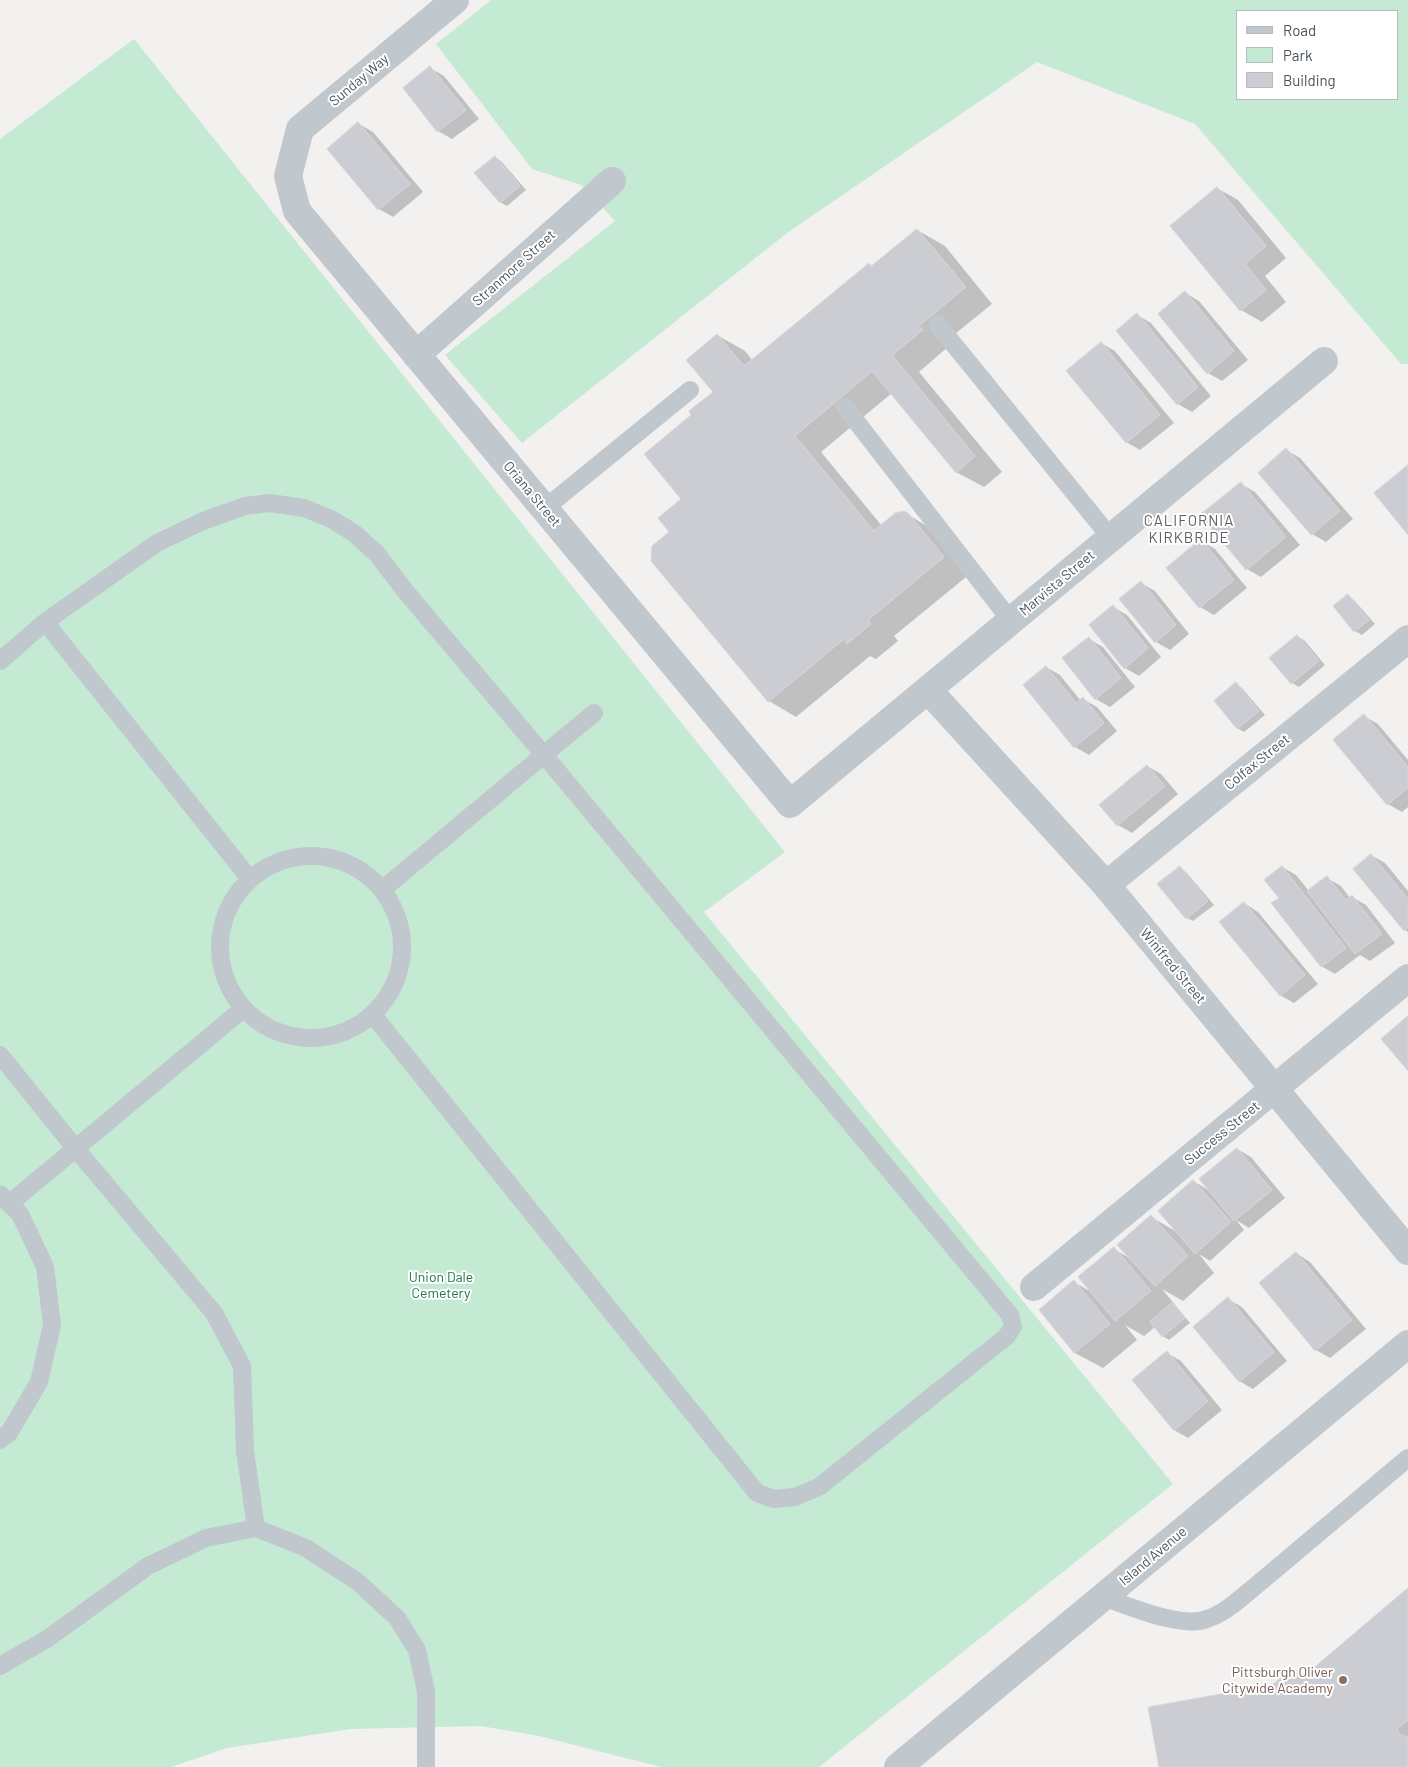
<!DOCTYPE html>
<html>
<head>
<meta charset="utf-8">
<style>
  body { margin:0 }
  #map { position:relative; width:1408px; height:1767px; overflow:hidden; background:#f2f1f0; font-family:Barlow,sans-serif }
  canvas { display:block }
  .legend { position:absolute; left:1236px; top:10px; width:162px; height:90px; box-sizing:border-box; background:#fff; border:1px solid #b7babe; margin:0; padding:6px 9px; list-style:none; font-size:15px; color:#4a535c }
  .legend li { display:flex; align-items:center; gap:10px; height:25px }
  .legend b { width:25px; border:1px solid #b7babe }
</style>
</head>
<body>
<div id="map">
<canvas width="1408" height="1767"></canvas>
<ul class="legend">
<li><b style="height:6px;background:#c0c7cd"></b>Road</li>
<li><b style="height:14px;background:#c4ead4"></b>Park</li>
<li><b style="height:14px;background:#cbcdd2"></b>Building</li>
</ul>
</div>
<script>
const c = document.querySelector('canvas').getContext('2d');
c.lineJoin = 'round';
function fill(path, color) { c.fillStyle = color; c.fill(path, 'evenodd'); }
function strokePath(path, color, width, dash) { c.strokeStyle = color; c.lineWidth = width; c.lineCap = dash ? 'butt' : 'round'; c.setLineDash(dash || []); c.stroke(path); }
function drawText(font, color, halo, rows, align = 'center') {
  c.font = font + ' Barlow,sans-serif'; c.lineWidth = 4; c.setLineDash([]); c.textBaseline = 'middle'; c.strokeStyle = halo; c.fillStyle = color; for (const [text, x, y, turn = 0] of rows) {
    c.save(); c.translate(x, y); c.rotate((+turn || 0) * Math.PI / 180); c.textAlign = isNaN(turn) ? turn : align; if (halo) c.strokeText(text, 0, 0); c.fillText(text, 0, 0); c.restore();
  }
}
fill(new Path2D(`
  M 491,0 L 1408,0 L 1408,364 L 1401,364 L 1195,124 L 1037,62 L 787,233 L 522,443 L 445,355 L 615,221 L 581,185 L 532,169 L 436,44 ZM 1237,11 L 1397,11 L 1397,99 L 1237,99 Z
  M 134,39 L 785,852 L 704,912 L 1173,1484 L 819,1767 L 661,1767 L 539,1736 L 481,1726 L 351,1729 L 227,1748 L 171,1767 L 0,1767 L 0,139 Z`), '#c4ead4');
fill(new Path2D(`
  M 430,68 L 444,76 L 479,119 L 452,139 L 438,131 L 404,88 Z
  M 359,124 L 373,132 L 423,192 L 393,217 L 379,209 Z
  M 495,157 L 501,161 L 526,190 L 507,206 L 500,202 Z
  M 1217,188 L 1238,200 L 1286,258 L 1265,276 L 1286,302 L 1262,322 L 1241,310 Z
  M 917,230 L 945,246 L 992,304 L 945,342 L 949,346 L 919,372 L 1002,472 L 984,487 L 956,472 L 892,393 L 821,452 L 882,526 L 907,514 L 935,531 L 971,573 L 894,636 L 898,641 L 876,659 L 870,656 L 796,717 L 769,701 L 671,532 L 683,499 L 693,415 L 714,392 L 717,335 L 745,351 L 753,361 L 869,265 L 873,267 Z
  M 1185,293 L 1199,301 L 1248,360 L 1222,381 L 1208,373 Z
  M 1137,315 L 1151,323 L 1211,396 L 1192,412 L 1178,404 Z
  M 1101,343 L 1115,351 L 1174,423 L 1140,450 L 1126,442 Z
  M 1286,450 L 1300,458 L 1353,519 L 1326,542 L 1312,534 Z
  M 1241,484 L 1255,492 L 1300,545 L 1261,577 L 1247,569 L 1202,516 Z
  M 1201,541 L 1215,549 L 1247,588 L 1214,615 L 1200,607 Z
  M 1141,583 L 1155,591 L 1189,634 L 1170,650 L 1156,642 Z
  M 1348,596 L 1354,600 L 1375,624 L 1362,635 L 1355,631 L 1334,606 Z
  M 1113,607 L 1127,615 L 1161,657 L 1139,676 L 1125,668 Z
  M 1297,636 L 1304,640 L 1325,665 L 1299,687 L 1292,683 L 1271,658 Z
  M 1089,639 L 1103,647 L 1135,687 L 1110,707 L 1096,699 Z
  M 1046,667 L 1060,675 L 1081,701 L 1083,699 L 1097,707 L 1117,731 L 1089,755 L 1075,747 Z
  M 1236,684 L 1242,688 L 1265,715 L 1244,732 L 1237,728 Z
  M 1364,716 L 1378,724 L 1408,760 L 1408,807 L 1402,812 L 1388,804 Z
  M 1147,766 L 1161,774 L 1178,794 L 1132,833 L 1118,825 Z
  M 1371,855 L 1385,863 L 1408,891 L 1408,932 L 1405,930 Z
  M 1282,867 L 1296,875 L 1309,891 L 1327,878 L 1341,886 L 1350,898 L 1352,897 L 1366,905 L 1395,943 L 1370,961 L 1360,955 L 1335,974 L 1321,966 L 1280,898 Z
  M 1180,868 L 1186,872 L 1214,905 L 1193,921 L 1187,918 Z
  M 1244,903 L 1258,912 L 1318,984 L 1294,1003 L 1280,995 Z
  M 1237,1149 L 1251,1157 L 1285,1198 L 1249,1228 L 1236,1220 L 1244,1230 L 1210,1261 L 1199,1254 L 1214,1273 L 1183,1301 L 1162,1289 L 1190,1323 L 1169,1340 L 1163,1336 L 1155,1327 L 1144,1336 L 1125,1325 L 1137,1340 L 1103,1368 L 1075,1353 L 1040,1311 L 1074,1282 L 1093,1293 L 1114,1249 L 1131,1259 L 1151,1217 L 1177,1232 L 1193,1181 L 1210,1191 Z
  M 1296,1253 L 1310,1262 L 1366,1329 L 1330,1358 L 1316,1350 Z
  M 1228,1299 L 1242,1307 L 1287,1361 L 1253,1389 L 1239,1381 Z
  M 1167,1353 L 1181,1361 L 1222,1410 L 1188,1438 L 1174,1430 Z
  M 1408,1590 L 1408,1767 L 1160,1767 L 1272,1687 L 1306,1675 Z`), '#0003');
const building = new Path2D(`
  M 430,66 L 466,110 L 437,132 L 403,88 Z
  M 358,122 L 410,184 L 378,210 L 327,149 Z
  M 495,156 L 520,186 L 500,203 L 474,173 Z
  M 1217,187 L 1266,246 L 1245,264 L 1266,290 L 1240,311 L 1170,226 Z
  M 917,229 L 966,287 L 919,326 L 923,330 L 892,355 L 975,456 L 956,473 L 872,371 L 795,436 L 874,531 L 895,513 L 904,511 L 908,513 L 944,557 L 868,620 L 871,624 L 847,644 L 844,639 L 768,702 L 651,561 L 652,546 L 669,532 L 658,518 L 681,499 L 644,454 L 691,415 L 689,411 L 713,392 L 686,360 L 717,334 L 744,366 L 869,263 L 871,266 Z
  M 1185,291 L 1234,351 L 1207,374 L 1158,314 Z
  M 1137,313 L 1198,387 L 1177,405 L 1116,331 Z
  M 1101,342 L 1160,415 L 1126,443 L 1066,371 Z
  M 1286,448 L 1340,511 L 1311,535 L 1258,473 Z
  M 1408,465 L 1408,535 L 1374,493 Z
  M 1241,482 L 1286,537 L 1246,570 L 1200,515 Z
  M 1201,539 L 1234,580 L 1199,608 L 1166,568 Z
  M 1141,581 L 1176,625 L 1155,643 L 1119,599 Z
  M 1348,594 L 1369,620 L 1354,632 L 1333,606 Z
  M 1113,605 L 1148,648 L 1124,669 L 1089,625 Z
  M 1297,635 L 1319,661 L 1291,684 L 1269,658 Z
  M 1089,637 L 1121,678 L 1095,700 L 1062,658 Z
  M 1046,666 L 1076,703 L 1083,697 L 1104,723 L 1074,748 L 1023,685 Z
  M 1236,682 L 1259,711 L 1237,729 L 1214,701 Z
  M 1364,714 L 1408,767 L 1408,788 L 1387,805 L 1333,740 Z
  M 1147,765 L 1165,786 L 1117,826 L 1099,805 Z
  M 1371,854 L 1408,899 L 1408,927 L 1404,931 L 1353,869 Z
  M 1180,866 L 1208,901 L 1186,919 L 1157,884 Z
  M 1282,866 L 1346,948 L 1321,967 L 1271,903 L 1279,898 L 1264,880 Z
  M 1327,876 L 1346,900 L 1352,895 L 1382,934 L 1355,954 L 1307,891 Z
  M 1244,902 L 1305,975 L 1280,996 L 1219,922 Z
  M 1408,1016 L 1408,1071 L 1381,1039 Z
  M 1237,1148 L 1272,1190 L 1234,1221 L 1199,1179 Z
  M 1193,1180 L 1231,1222 L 1195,1254 L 1158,1211 Z
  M 1151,1215 L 1188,1256 L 1155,1286 L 1117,1245 Z
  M 1114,1247 L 1151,1291 L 1115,1321 L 1078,1277 Z
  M 1296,1252 L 1352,1320 L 1315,1351 L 1259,1283 Z
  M 1074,1280 L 1110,1324 L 1074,1353 L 1039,1310 Z
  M 1228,1297 L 1274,1352 L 1239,1382 L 1193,1327 Z
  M 1172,1303 L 1185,1318 L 1162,1337 L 1150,1322 Z
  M 1167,1351 L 1208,1401 L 1174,1431 L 1132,1380 Z
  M 1408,1588 L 1408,1720 L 1397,1729 L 1399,1734 L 1408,1737 L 1408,1767 L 1159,1767 L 1148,1707 L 1272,1685 L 1291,1669 L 1306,1674 Z`);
fill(building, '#cbcdd2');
strokePath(building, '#d5d7db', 1);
strokePath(new Path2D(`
  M 938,325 L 1111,538
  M 845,407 L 1011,621
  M 544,509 L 690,390
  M 45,622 L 250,879
  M 0,661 L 45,622 L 157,543 L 203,521 L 245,506 L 270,503 L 304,508 L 331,519 L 354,533 L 377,554 L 406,592 L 544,755 L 1010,1315 L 1013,1326 L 1007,1336 L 819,1487 L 795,1497 L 774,1499 L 757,1493 L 373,1015
  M220 947a91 91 0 1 1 182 0a91 91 0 1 1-182 0Z
  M 383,889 L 594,713
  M 0,1055 L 76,1149 L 214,1313 L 242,1366 L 245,1451 L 256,1528
  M 0,1194 L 20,1214 L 45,1267 L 52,1325 L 39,1382 L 9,1433 L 0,1440
  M 9,1204 L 243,1009
  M 1103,1597 C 1129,1606 1181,1629 1207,1619 C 1222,1614 1234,1604 1246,1594 L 1408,1458
  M 0,1666 L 47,1639 L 148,1566 L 206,1538 L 256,1528 L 306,1548 L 358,1582 L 397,1618 L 417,1650 L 426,1691 L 426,1767`), '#c0c7cd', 18);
strokePath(new Path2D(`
  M 455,0 L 300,129 L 288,176 L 297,211 L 790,804 L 1324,361
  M 416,355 L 612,181
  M 928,690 L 1106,885 L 1408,1251
  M 1106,885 L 1408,639
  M 1034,1287 L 1408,978
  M 898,1767 L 1408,1344`), '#c0c7cd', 28);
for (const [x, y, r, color] of [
  [1343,1680,5,"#8d6e63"]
]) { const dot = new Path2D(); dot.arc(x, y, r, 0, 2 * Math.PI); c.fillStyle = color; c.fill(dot); strokePath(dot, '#fff', 2); }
drawText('14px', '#4a535c', '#fff', [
  ["Sunday Way",359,80,-40],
  ["Stranmore Street",514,268,-42],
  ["Oriana Street",532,494,50],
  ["Marvista Street",1057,583,-40],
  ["Colfax Street",1257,762,-39],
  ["Winifred Street",1173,966,50],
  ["Success Street",1222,1133,-39],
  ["Island Avenue",1153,1556,-40]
]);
drawText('14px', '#23754e', '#fff', [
  ["Union Dale",441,1277],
  ["Cemetery",441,1293]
]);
drawText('14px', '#785e54', '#fff', [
  ["Pittsburgh Oliver",1333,1672],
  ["Citywide Academy",1333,1688]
], 'right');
c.letterSpacing = '1px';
drawText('15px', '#5e6064', '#fff', [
  ["CALIFORNIA",1189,521],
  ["KIRKBRIDE",1189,538]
]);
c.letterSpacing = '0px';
</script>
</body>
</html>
